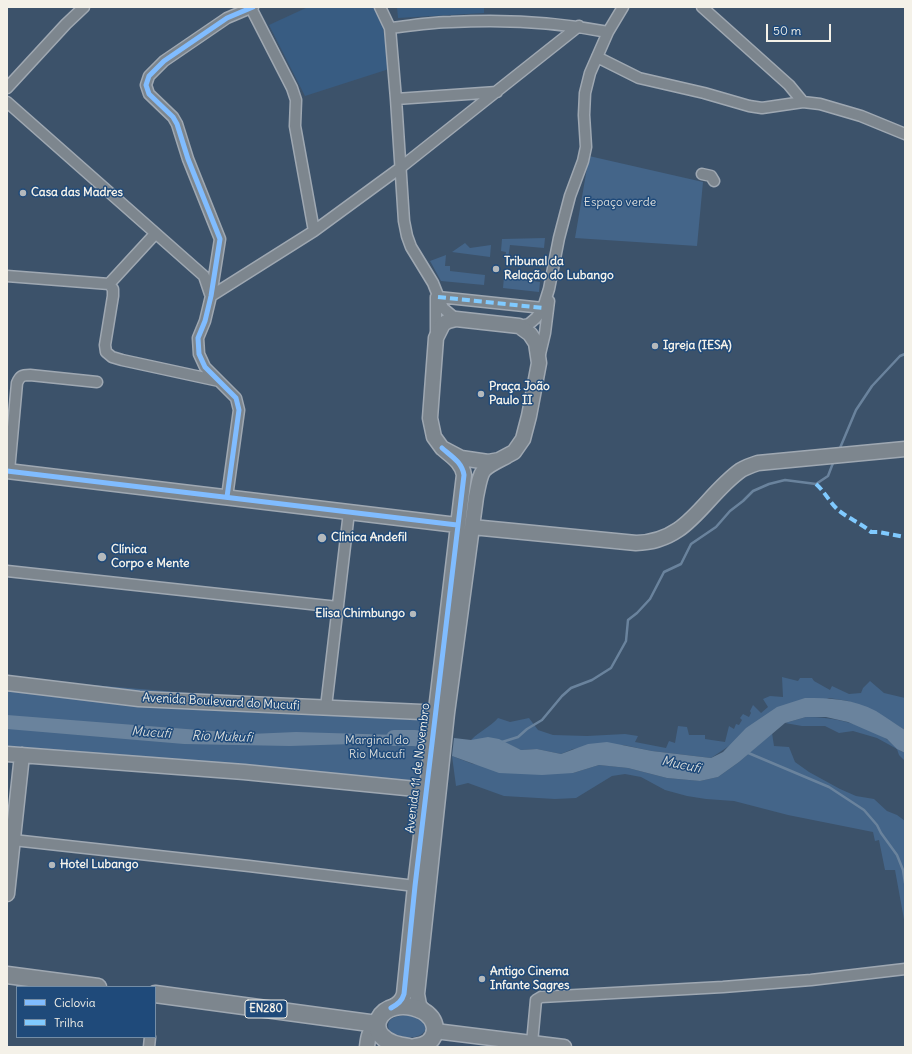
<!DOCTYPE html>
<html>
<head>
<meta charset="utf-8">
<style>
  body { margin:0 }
  #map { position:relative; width:912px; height:1054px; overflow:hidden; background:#3c526a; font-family:Delius,sans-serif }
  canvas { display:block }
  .frame { position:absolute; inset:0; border:8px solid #f4f1e8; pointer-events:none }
  .legend { position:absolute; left:16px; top:986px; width:140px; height:52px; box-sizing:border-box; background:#1f4a7a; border:1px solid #748da6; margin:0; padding:5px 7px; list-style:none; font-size:12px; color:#f4f1e8 }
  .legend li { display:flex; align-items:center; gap:8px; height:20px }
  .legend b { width:20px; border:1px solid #748da6 }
  .scale { position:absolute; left:766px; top:24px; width:65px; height:18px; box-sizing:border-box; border:2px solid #f4f1e8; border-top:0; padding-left:5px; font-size:12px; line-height:14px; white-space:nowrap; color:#f4f1e8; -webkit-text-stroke:3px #1f4a7a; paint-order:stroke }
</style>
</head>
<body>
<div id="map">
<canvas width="912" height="1054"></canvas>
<div class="frame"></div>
<ul class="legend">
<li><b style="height:5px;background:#80bcff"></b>Ciclovia</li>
<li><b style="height:5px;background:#80caff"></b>Trilha</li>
</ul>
<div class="scale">50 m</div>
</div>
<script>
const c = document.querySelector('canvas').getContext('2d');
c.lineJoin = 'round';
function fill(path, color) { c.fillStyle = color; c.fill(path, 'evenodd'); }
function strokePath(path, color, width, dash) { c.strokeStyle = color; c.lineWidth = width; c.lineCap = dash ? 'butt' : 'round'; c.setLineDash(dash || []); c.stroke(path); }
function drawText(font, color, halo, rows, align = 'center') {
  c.font = font + ' Delius,sans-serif'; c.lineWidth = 3; c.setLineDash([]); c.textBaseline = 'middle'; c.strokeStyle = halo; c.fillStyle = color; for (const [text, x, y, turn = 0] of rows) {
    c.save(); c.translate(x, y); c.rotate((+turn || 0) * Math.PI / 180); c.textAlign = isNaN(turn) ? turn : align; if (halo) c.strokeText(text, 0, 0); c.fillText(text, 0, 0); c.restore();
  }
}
fill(new Path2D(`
  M 308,7 L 380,7 L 389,69 L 305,96 L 269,25 Z
  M 397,7 L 484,7 L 484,13 L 398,18 Z`), '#385c82');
fill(new Path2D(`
  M 589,156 L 703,182 L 697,246 L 575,238 Z
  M 545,238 L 544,248 L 510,245 L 508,259 L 505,259 L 506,252 L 501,251 L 502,239 Z
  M 465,243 L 470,248 L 491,245 L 490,257 L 452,252 Z
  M 446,255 L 445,266 L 450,266 L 450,271 L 485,275 L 484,285 L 441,281 L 430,261 Z
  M 504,277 L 540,282 L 539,292 L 503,288 Z
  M 782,677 L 798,681 L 800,678 L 812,678 L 814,681 L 830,690 L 832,686 L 849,694 L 861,693 L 863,688 L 870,681 L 884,693 L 905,698 L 905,730 L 874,711 L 848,701 L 829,698 L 729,746 L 711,758 L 652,751 L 623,745 L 573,749 L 561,754 L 537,749 L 521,750 L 511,746 L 471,740 C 480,731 490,727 498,718 L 510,722 L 529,718 L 538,730 L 553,735 L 587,736 L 625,734 L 638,736 L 635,742 L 666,748 L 669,741 L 675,743 L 678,726 L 687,727 L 689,735 L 705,735 L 705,739 L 725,742 L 729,726 L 734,729 L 736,724 L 739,725 L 742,720 L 740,718 L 743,714 L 749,717 L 751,713 L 750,711 L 753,705 L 761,713 L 768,707 L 763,699 L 770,696 L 783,697 Z
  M 7,678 L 225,696 L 428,706 L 417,796 L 182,774 L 134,771 L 7,761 Z
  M 806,717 C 835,717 859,723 885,738 C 893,743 894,748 905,753 L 905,761 L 899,755 L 897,749 L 877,738 L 853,731 L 839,733 L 825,726 L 802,726 L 785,723 Z
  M 772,733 L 774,746 L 789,747 L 795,762 L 809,772 L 840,789 L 856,796 L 874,799 L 887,811 L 897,815 L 905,821 L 905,925 L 895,870 L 885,870 L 879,840 L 875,841 L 873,832 L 788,815 L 734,801 L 706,799 L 687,796 L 665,790 L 641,777 L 625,774 L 612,776 L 576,798 L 555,799 L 504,796 L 468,783 L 456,786 L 452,756 L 473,764 L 573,773 L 599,765 L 628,768 L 667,778 L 700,781 L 718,777 L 739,762 Z
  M 407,1015 C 415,1017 425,1019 426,1029 C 420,1042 397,1038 389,1030 C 385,1017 398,1016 407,1015 Z`), '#446589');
fill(new Path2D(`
  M 805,698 C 829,698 854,699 876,711 C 886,717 895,724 905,730 L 905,753 L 897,749 L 887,739 L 848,722 L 826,717 L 806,717 L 785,723 L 739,762 L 718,777 L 700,781 L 667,778 L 628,768 L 599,765 L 573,773 L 542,775 L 499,773 L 452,756 L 454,738 L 471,740 L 488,737 L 499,739 L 521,750 L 537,749 L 561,754 L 588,744 L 607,742 L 652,751 L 711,758 L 723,752 L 746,728 L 777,707 Z
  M 7,715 L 250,734 L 296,732 L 397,735 L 416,734 L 414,738 L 415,742 L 290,746 L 184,744 L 7,729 Z`), '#6a839d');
strokePath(new Path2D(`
  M 840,448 L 856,410 L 872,386 L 900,356 L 905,354
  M 502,742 L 518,737 L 527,729 L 542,720 L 562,696 L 571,688 L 592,680 L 611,668 L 626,641 L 628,620 L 637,613 L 650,599 L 664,572 L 681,564 L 691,544 L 716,527 L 730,511 L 743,501 L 753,491 L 769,484 L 785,480 L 816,484 L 828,476 L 833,463
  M 746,752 L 829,787 L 864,810 L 877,825 L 881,833 L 897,855 L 903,870 L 905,883`), '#6a839d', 2.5);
strokePath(new Path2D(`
  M 394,738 L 414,738 L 438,741`), '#6a839d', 16);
const street = new Path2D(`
  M 380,7 L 390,28 L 396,99 L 404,221 L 407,236 L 411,247 L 433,283 L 443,308 L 456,319
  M 702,7 L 789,85 L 803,102
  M 251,8 L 292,88 L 296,100 L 295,126 L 314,231
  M 390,28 C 410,26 431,22 451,22 C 504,19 557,22 608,32
  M 597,57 L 639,78 L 704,93 L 749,106 L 762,108 L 803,102 L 820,104 L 861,116 L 905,134
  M 7,88 L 66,24 L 84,7
  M 396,99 L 497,92
  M 7,102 L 204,276 L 210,294
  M 702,174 L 711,176 L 714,181
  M 7,276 L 109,284 L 113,289 L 113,296 L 105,345 L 106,352 L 112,357 L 122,360 L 219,381
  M 109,284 L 155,234
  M 211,296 L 314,231 L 400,168 L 579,26
  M 438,297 L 543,308
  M 519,326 L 529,324 L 536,318 L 543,308 L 549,289 L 559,238 L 570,196 L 583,161 L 586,147 L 584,115 L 585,93 L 590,73 L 608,32 L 623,7
  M 436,335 L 436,297
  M 540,354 L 545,333 L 549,301
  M 9,471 L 17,383 C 20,376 22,375 30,375 L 97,382
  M 227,497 L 239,410 L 236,398 L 205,367 L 199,354 L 198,338 L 205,321 L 211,296 L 220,239 L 188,159 L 177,124 L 173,117 L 149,94 L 146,85 L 149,76 L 164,61 L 227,18 L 253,7
  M 7,571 L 338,607
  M 326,707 L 349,512
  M 13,840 L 249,866 L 415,886
  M 532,1043 L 536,1000 L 541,997 L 723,987 L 811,980 L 905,969
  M 149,1047 L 150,1037`);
const secondary = new Path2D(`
  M 456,319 L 519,326 L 530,334 L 536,343 L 539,363 L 529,416 L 523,439 L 514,452 L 499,460 L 488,462 L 461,458 L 442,448 L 434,437 L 430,418 L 436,338 L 443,324 L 448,321 Z
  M 7,471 L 457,525
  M 472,527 L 636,543 C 689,542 703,497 741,470 C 746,467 752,465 758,463 L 905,449
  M 7,683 L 139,699 L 443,713
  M 7,754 L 244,772 L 426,790
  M 7,894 L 22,755
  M 391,1008 C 398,1004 402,1001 404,994 L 415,886 L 464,475 C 462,462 451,456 442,448
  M 424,1012 L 419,1005 L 417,994 L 447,713 L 476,497 C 482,467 480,470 507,456
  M 435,1031 L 564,1047
  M 367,1047 C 368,1037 369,1031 377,1024`);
const primary = new Path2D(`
  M 7,975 L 98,987
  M 155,994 L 377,1024
  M 409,1047 C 353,1041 380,990 423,1011 C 430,1015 434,1020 435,1028 C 435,1040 426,1046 415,1047`);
strokePath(street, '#9fa8b2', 13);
strokePath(secondary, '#9fa8b2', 17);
strokePath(primary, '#9fa8b2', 19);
strokePath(street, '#7d868e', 10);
strokePath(secondary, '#7d868e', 14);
strokePath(primary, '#7d868e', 16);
strokePath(new Path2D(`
  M 438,297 L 543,308
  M 816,484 C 824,491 829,501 837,509 C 847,518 861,523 871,532 L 878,532 L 905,537`), '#80caff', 4, [8, 4]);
strokePath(new Path2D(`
  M 7,471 L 457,525
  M 227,497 L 239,410 L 236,398 L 205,367 L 199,354 L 198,338 L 205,321 L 211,296 L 220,239 L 188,159 L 177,124 L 173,117 L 149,94 L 146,85 L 149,76 L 164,61 L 227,18 L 253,7
  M 391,1008 C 398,1004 402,1001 404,994 L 415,886 L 464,475 C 462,462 451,456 442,448`), '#80bcff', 5);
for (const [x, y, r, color] of [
  [23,193,4,"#b4b9bc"],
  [496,269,4,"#b4b9bc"],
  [655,346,4,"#b4b9bc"],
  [481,394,4,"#b4b9bc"],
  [322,538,5,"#b4b9bc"],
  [102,557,5,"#b4b9bc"],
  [413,614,4,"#b4b9bc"],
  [52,865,4,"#b4b9bc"],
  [482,979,4,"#b4b9bc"]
]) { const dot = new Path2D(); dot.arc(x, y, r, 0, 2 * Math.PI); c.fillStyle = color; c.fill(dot); strokePath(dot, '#1f4a7a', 1.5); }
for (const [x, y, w] of [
  [266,1009,42]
]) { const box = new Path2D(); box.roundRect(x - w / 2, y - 9, w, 18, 3); c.fillStyle = '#1f4a7a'; c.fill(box); strokePath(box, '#f4f1e8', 1); }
drawText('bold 11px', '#f4f1e8', null, [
  ["EN280",266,1009]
]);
drawText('bold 12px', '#f4f1e8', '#1f4a7a', [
  ["Casa das Madres",31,193],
  ["Tribunal da",504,262],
  ["Relação do Lubango",504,276],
  ["Igreja (IESA)",663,346],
  ["Praça João",489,387],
  ["Paulo II",489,401],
  ["Clínica Andefil",331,538],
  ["Clínica",111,550],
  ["Corpo e Mente",111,564],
  ["Elisa Chimbungo",405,614,"right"],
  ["Hotel Lubango",60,865],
  ["Antigo Cinema",490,972],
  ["Infante Sagres",490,986]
], 'left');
drawText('12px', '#dadcda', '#1f4a7a', [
  ["Espaço verde",620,203],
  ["Marginal do",377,741],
  ["Rio Mucufi",377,755]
]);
drawText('12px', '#f4f1e8', '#1f4a7a', [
  ["Avenida Boulevard do Mucufi",221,702,3],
  ["Avenida 11 de Novembro",418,768,-83]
]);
drawText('italic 13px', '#d9dcda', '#1f4a7a', [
  ["Mucufi",151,733,4],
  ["Rio Mukufi",222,737,2],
  ["Mucufi",681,765,12]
]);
</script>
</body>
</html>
